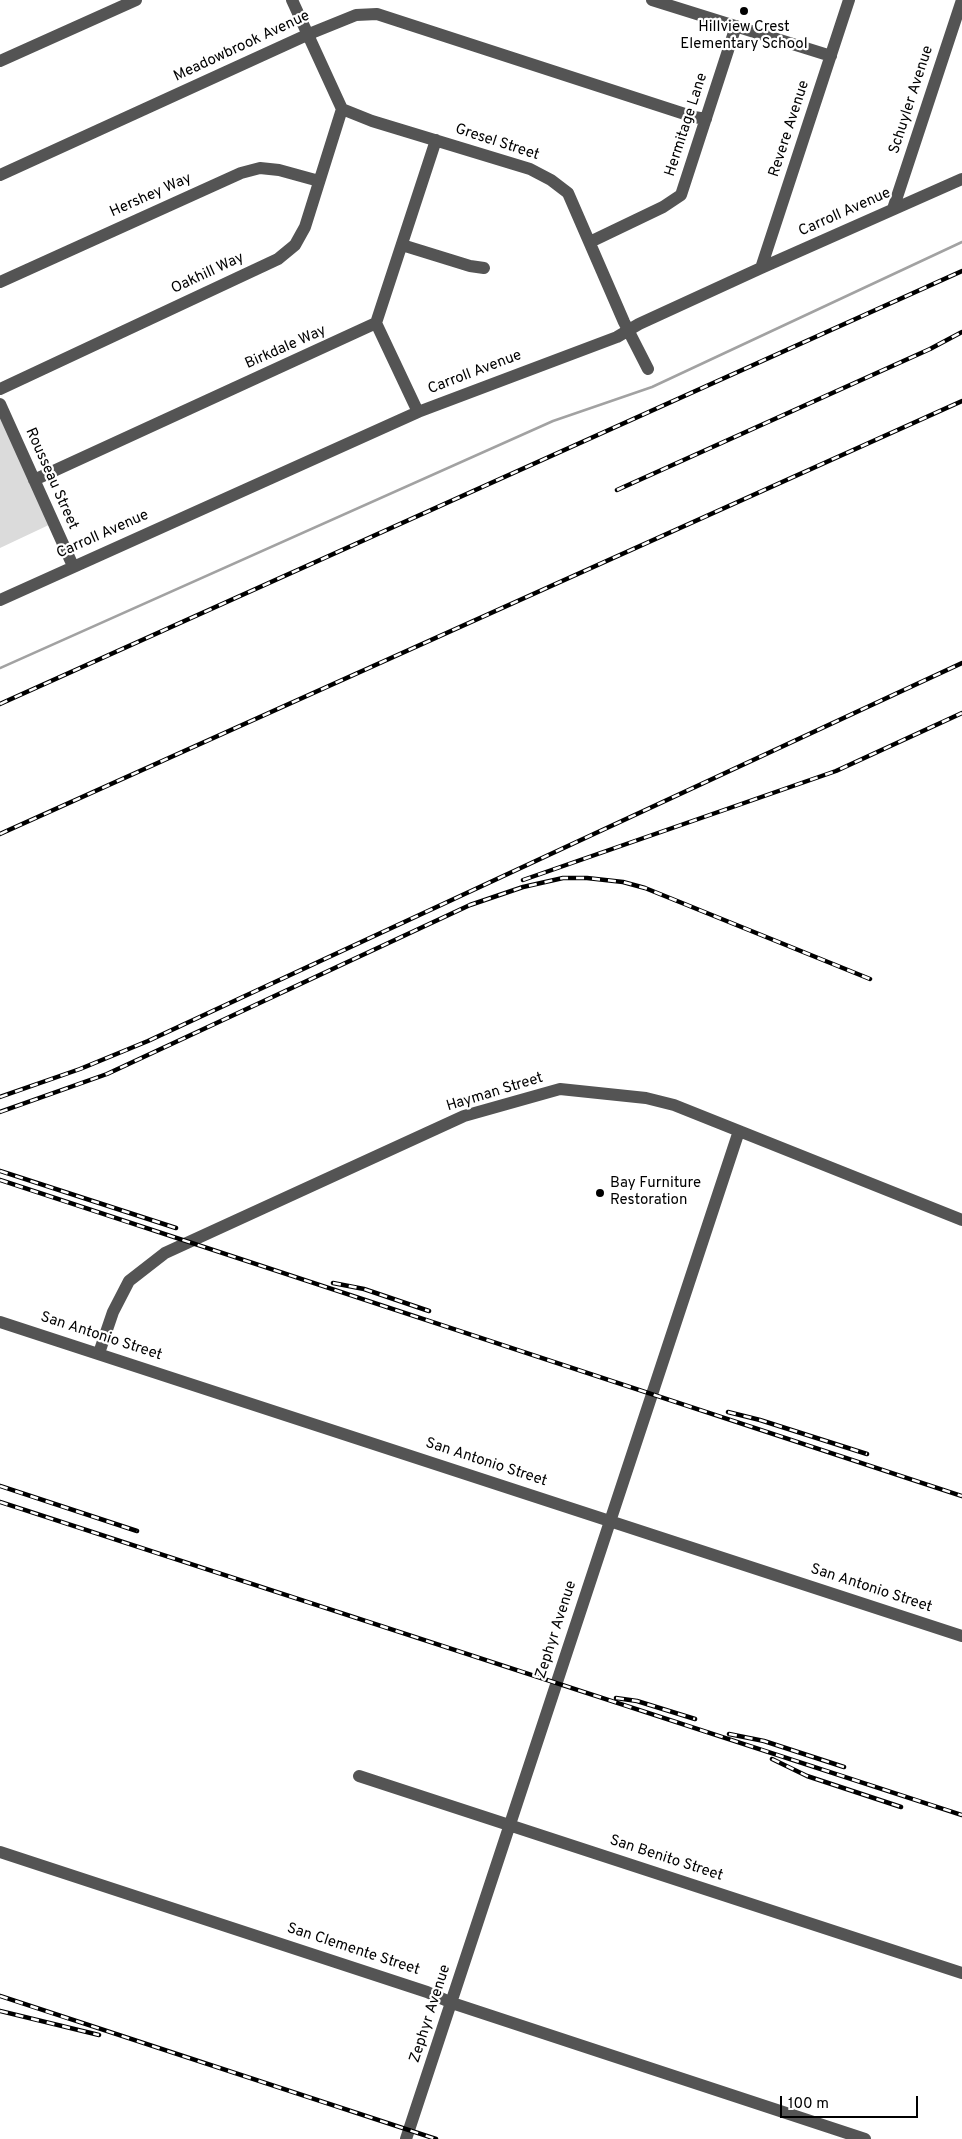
<!DOCTYPE html>
<html>
<head>
<meta charset="utf-8">
<style>
  body { margin:0 }
  #map { position:relative; width:962px; height:2139px; overflow:hidden; background:#fff; font-family:Overpass,sans-serif }
  canvas { display:block }
  .scale { position:absolute; left:780px; top:2096px; width:138px; height:22px; box-sizing:border-box; border:2px solid #000; border-top:0; padding-left:6px; font-size:15px; line-height:18px; white-space:nowrap; color:#000; -webkit-text-stroke:4px #fff; paint-order:stroke }
</style>
</head>
<body>
<div id="map">
<canvas width="962" height="2139"></canvas>
<div class="scale">100 m</div>
</div>
<script>
const c = document.querySelector('canvas').getContext('2d');
c.lineJoin = 'round';
function fill(path, color) { c.fillStyle = color; c.fill(path, 'evenodd'); }
function strokePath(path, color, width, dash) { c.strokeStyle = color; c.lineWidth = width; c.lineCap = dash ? 'butt' : 'round'; c.setLineDash(dash || []); c.stroke(path); }
function drawText(font, color, halo, rows, align = 'center') {
  c.font = font + ' Overpass,sans-serif'; c.lineWidth = 4.5; c.setLineDash([]); c.textBaseline = 'middle'; c.strokeStyle = halo; c.fillStyle = color; for (const [text, x, y, turn = 0] of rows) {
    c.save(); c.translate(x, y); c.rotate((+turn || 0) * Math.PI / 180); c.textAlign = isNaN(turn) ? turn : align; if (halo) c.strokeText(text, 0, 0); c.fillText(text, 0, 0); c.restore();
  }
}
fill(new Path2D(`
  M 0,404 L 53,523 L 0,548 Z`), '#dbdbdb');
strokePath(new Path2D(`
  M 0,668 L 553,421 L 652,387 L 962,242`), '#a2a2a2', 2.5);
strokePath(new Path2D(`
  M 292,0 L 342,109 L 372,121 L 530,169 L 551,180 L 568,193 L 624,322 L 648,369
  M 652,0 L 831,56
  M 0,61 L 136,0
  M 0,175 L 309,34 L 356,15 L 377,14 L 694,117 L 706,119
  M 893,209 L 962,0
  M 590,242 L 663,207 L 681,195 L 736,26
  M 402,245 L 470,266 L 484,268
  M 761,268 L 849,0
  M 0,282 L 241,173 L 260,168 L 279,170 L 319,181
  M 376,323 L 418,412
  M 0,389 L 278,259 L 295,245 L 305,227 L 342,109
  M 0,404 L 73,566
  M 34,480 L 376,323 L 436,140
  M 0,600 L 418,412 L 617,337 L 639,324 L 761,268 L 962,179
  M 0,1322 L 962,1636
  M 99,1353 L 113,1312 L 129,1281 L 165,1253 L 464,1116 L 560,1089 L 646,1098 L 674,1105 L 962,1220
  M 359,1776 L 962,1973
  M 0,1852 L 427,1992 L 452,2003 L 865,2139
  M 406,2139 L 739,1131`), '#545454', 12);
const rail = new Path2D(`
  M 617,490 L 930,349 L 962,332
  M 0,704 L 962,271
  M 0,834 L 962,401
  M 523,880 L 836,771 L 962,713
  M 0,1097 L 80,1069 L 148,1041 L 962,663
  M 0,1112 L 107,1074 L 470,905 L 523,887 L 563,878 L 587,878 L 623,882 L 645,888 L 870,979
  M 0,1171 L 176,1228
  M 0,1180 L 962,1496
  M 333,1283 L 364,1289 L 429,1311
  M 728,1412 L 760,1420 L 867,1454
  M 0,1486 L 137,1531
  M 0,1502 L 962,1815
  M 616,1698 L 637,1701 L 695,1719
  M 729,1734 L 764,1741 L 844,1767
  M 772,1759 L 807,1776 L 901,1807
  M 0,1996 L 436,2139
  M 0,2011 L 99,2035`);
strokePath(rail, '#000', 4.5);
strokePath(rail, '#fff', 2.5, [8]);
for (const [x, y, r, color] of [
  [744,11,5,"#000"],
  [600,1193,5,"#000"]
]) { const dot = new Path2D(); dot.arc(x, y, r, 0, 2 * Math.PI); c.fillStyle = color; c.fill(dot); strokePath(dot, '#fff', 2); }
drawText('15px', '#000', '#fff', [
  ["Hillview Crest",744,28],
  ["Elementary School",744,45],
  ["Bay Furniture",610,1184,"left"],
  ["Restoration",610,1201,"left"]
]);
drawText('15px', '#000', '#fff', [
  ["Meadowbrook Avenue",242,47,-25],
  ["Schuyler Avenue",912,100,-72],
  ["Hermitage Lane",687,125,-72],
  ["Revere Avenue",790,129,-72],
  ["Gresel Street",497,143,18],
  ["Hershey Way",151,196,-24],
  ["Carroll Avenue",845,213,-24],
  ["Oakhill Way",208,274,-25],
  ["Birkdale Way",286,348,-24],
  ["Carroll Avenue",475,373,-21],
  ["Rousseau Street",51,479,66],
  ["Carroll Avenue",103,535,-24],
  ["Hayman Street",495,1093,-17],
  ["San Antonio Street",101,1337,18],
  ["San Antonio Street",486,1463,18],
  ["San Antonio Street",871,1589,18],
  ["Zephyr Avenue",557,1630,-72],
  ["San Benito Street",666,1859,18],
  ["San Clemente Street",353,1950,18],
  ["Zephyr Avenue",431,2014,-72]
]);
</script>
</body>
</html>
